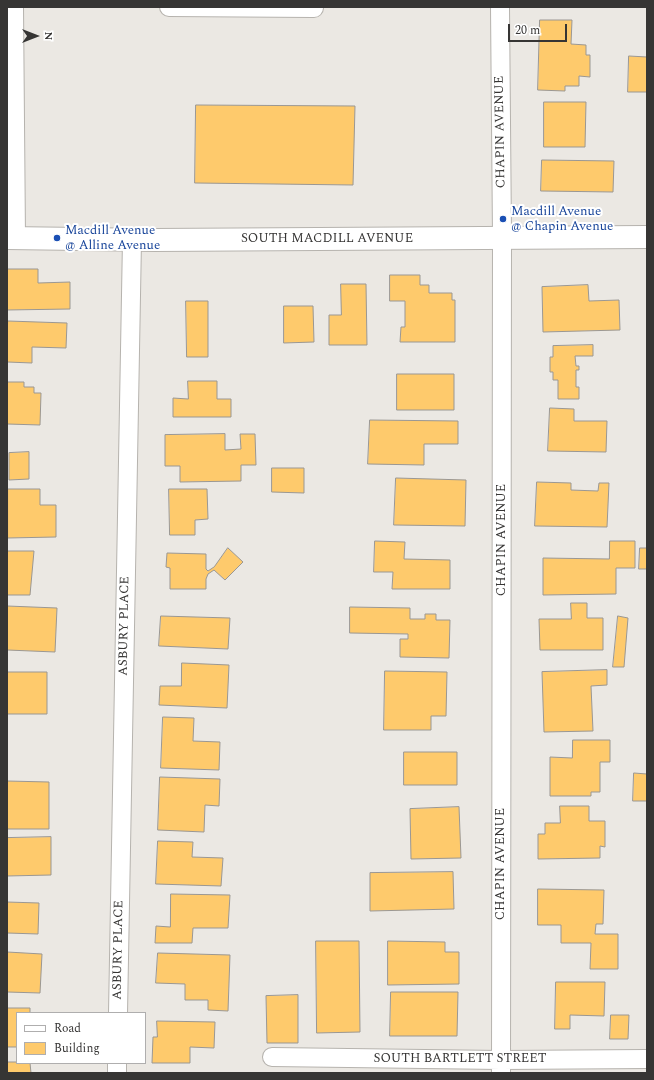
<!DOCTYPE html>
<html>
<head>
<meta charset="utf-8">
<style>
  body { margin:0 }
  #map { position:relative; width:654px; height:1080px; overflow:hidden; background:#ebe8e3; font-family:Spectral,serif }
  canvas { display:block }
  .frame { position:absolute; inset:0; border:8px solid #363534; pointer-events:none }
  .legend { position:absolute; left:16px; top:1012px; width:130px; height:52px; box-sizing:border-box; background:#fff; border:1px solid #afaeae; margin:0; padding:5px 7px; list-style:none; font-size:12px; color:#363534 }
  .legend li { display:flex; align-items:center; gap:8px; height:20px }
  .legend b { width:20px; border:1px solid #afaeae }
  .north { position:absolute; left:16px; top:16px; width:40px; height:40px; -webkit-text-stroke:3px #fff; paint-order:stroke; rotate:90deg; font-size:11px; font-weight:700; line-height:16px; text-align:center; color:#363534 }
  .north::after { content:''; display:block; margin:auto; width:14px; height:18px; background:#363534; clip-path:polygon(50% 0,100% 100%,50% 72%,0 100%) }
  .scale { position:absolute; left:508px; top:24px; width:59px; height:18px; box-sizing:border-box; border:2px solid #363534; border-top:0; padding-left:5px; font-size:12px; line-height:14px; white-space:nowrap; color:#363534; -webkit-text-stroke:3px #fff; paint-order:stroke }
</style>
</head>
<body>
<div id="map">
<canvas width="654" height="1080"></canvas>
<div class="frame"></div>
<ul class="legend">
<li><b style="height:5px;background:#fff"></b>Road</li>
<li><b style="height:11px;background:#feca6c"></b>Building</li>
</ul>
<div class="north">N</div>
<div class="scale">20 m</div>
</div>
<script>
const c = document.querySelector('canvas').getContext('2d');
c.lineJoin = 'round';
function fill(path, color) { c.fillStyle = color; c.fill(path, 'evenodd'); }
function strokePath(path, color, width, dash) { c.strokeStyle = color; c.lineWidth = width; c.lineCap = dash ? 'butt' : 'round'; c.setLineDash(dash || []); c.stroke(path); }
function drawText(font, color, halo, rows, align = 'center') {
  c.font = font + ' Spectral,serif'; c.lineWidth = 4; c.setLineDash([]); c.textBaseline = 'middle'; c.strokeStyle = halo; c.fillStyle = color; for (const [text, x, y, turn = 0] of rows) {
    c.save(); c.translate(x, y); c.rotate((+turn || 0) * Math.PI / 180); c.textAlign = isNaN(turn) ? turn : align; if (halo) c.strokeText(text, 0, 0); c.fillText(text, 0, 0); c.restore();
  }
}
const building = new Path2D(`
  M 540,20 L 572,20 L 571,44 L 586,45 L 586,55 L 590,55 L 590,77 L 579,76 L 579,86 L 565,86 L 565,91 L 538,90 Z
  M 629,56 L 647,57 L 647,92 L 628,92 Z
  M 544,102 L 586,102 L 585,147 L 544,147 Z
  M 196,105 L 355,106 L 353,185 L 195,183 Z
  M 542,160 L 614,161 L 613,192 L 541,191 Z
  M 7,269 L 38,269 L 38,283 L 70,282 L 70,309 L 7,310 Z
  M 390,275 L 420,275 L 420,285 L 429,285 L 429,293 L 452,293 L 452,300 L 455,300 L 455,342 L 400,342 L 401,327 L 405,327 L 405,301 L 390,301 Z
  M 341,284 L 366,284 L 367,345 L 329,345 L 329,315 L 341,315 Z
  M 588,285 L 589,301 L 619,300 L 620,330 L 543,332 L 542,287 Z
  M 186,301 L 208,301 L 208,357 L 187,357 Z
  M 284,306 L 313,306 L 314,342 L 284,343 Z
  M 8,321 L 67,323 L 66,348 L 32,347 L 32,363 L 7,362 Z
  M 593,345 L 593,356 L 575,356 L 576,366 L 579,366 L 579,370 L 576,370 L 576,387 L 579,387 L 579,399 L 558,399 L 558,380 L 553,380 L 553,372 L 550,372 L 550,357 L 553,357 L 553,346 Z
  M 397,374 L 454,374 L 454,410 L 397,410 Z
  M 188,381 L 217,381 L 217,399 L 231,399 L 231,417 L 173,417 L 173,398 L 188,399 Z
  M 7,382 L 24,382 L 24,387 L 34,387 L 34,393 L 41,393 L 40,425 L 7,424 Z
  M 550,408 L 574,409 L 574,421 L 607,421 L 606,452 L 548,451 Z
  M 370,420 L 458,421 L 458,444 L 424,444 L 424,465 L 368,464 Z
  M 225,434 L 225,450 L 241,449 L 240,434 L 255,434 L 256,465 L 241,465 L 241,481 L 180,482 L 180,466 L 165,466 L 165,435 Z
  M 29,452 L 29,479 L 9,480 L 9,453 Z
  M 272,468 L 304,468 L 304,493 L 272,492 Z
  M 396,478 L 466,480 L 465,526 L 394,525 Z
  M 537,482 L 571,483 L 571,490 L 598,491 L 599,483 L 609,483 L 607,527 L 535,526 Z
  M 8,489 L 40,489 L 40,505 L 56,505 L 56,537 L 8,538 Z
  M 169,489 L 207,489 L 208,519 L 195,520 L 195,535 L 170,535 Z
  M 375,541 L 405,542 L 404,559 L 450,560 L 450,589 L 392,589 L 393,572 L 374,572 Z
  M 610,541 L 635,541 L 635,568 L 616,568 L 616,594 L 543,595 L 543,558 L 609,559 Z
  M 228,548 L 243,562 L 225,580 L 214,570 L 208,574 L 206,579 L 206,589 L 170,589 L 170,568 L 166,567 L 167,553 L 206,554 L 206,569 L 208,571 L 214,567 Z
  M 640,548 L 647,548 L 647,569 L 639,569 Z
  M 7,551 L 34,551 L 30,595 L 7,595 Z
  M 571,603 L 587,603 L 587,618 L 603,618 L 603,650 L 540,650 L 539,619 L 571,619 Z
  M 7,606 L 57,608 L 55,652 L 7,650 Z
  M 350,607 L 410,608 L 410,619 L 425,619 L 425,614 L 436,614 L 436,620 L 450,620 L 449,658 L 400,657 L 400,639 L 408,639 L 408,634 L 350,633 Z
  M 161,616 L 230,618 L 228,649 L 159,646 Z
  M 618,616 L 628,618 L 624,667 L 613,667 Z
  M 182,663 L 229,665 L 227,708 L 159,705 L 160,686 L 181,686 Z
  M 607,670 L 607,685 L 591,686 L 593,731 L 544,732 L 542,672 Z
  M 385,671 L 447,672 L 446,716 L 431,716 L 431,730 L 384,730 Z
  M 7,672 L 47,672 L 47,714 L 7,714 Z
  M 163,717 L 194,718 L 193,741 L 220,742 L 219,770 L 161,768 Z
  M 573,740 L 610,740 L 610,762 L 600,762 L 600,792 L 591,792 L 591,796 L 550,796 L 550,757 L 572,758 Z
  M 404,752 L 457,752 L 457,785 L 404,785 Z
  M 634,773 L 647,774 L 647,801 L 633,801 Z
  M 160,777 L 220,779 L 219,806 L 205,805 L 204,832 L 158,830 Z
  M 7,781 L 49,782 L 49,829 L 7,829 Z
  M 560,806 L 589,806 L 589,821 L 605,821 L 605,847 L 600,846 L 600,858 L 538,859 L 538,834 L 545,834 L 545,823 L 560,823 Z
  M 459,807 L 461,858 L 411,859 L 410,809 Z
  M 51,837 L 51,875 L 7,876 L 7,838 Z
  M 158,841 L 193,842 L 192,857 L 223,858 L 221,886 L 156,884 Z
  M 453,872 L 454,909 L 370,911 L 370,873 Z
  M 538,889 L 604,890 L 603,924 L 596,924 L 595,934 L 618,934 L 618,969 L 590,969 L 591,943 L 561,943 L 561,925 L 538,925 Z
  M 171,894 L 230,895 L 228,928 L 193,928 L 192,943 L 155,943 L 156,926 L 170,927 Z
  M 7,902 L 39,903 L 38,934 L 7,933 Z
  M 316,941 L 359,941 L 360,1032 L 317,1033 Z
  M 388,941 L 445,942 L 445,952 L 459,952 L 459,984 L 388,985 Z
  M 7,952 L 42,954 L 40,993 L 7,992 Z
  M 158,953 L 230,955 L 228,1011 L 208,1010 L 208,1000 L 185,1000 L 185,984 L 156,983 Z
  M 556,982 L 605,982 L 604,1016 L 570,1015 L 570,1029 L 555,1029 Z
  M 391,992 L 458,992 L 457,1036 L 390,1036 Z
  M 298,995 L 298,1043 L 267,1043 L 266,996 Z
  M 7,1008 L 30,1008 L 30,1013 L 17,1013 L 17,1047 L 7,1047 Z
  M 611,1015 L 629,1015 L 628,1039 L 610,1039 Z
  M 157,1021 L 215,1022 L 214,1048 L 190,1047 L 190,1063 L 152,1063 L 153,1037 L 157,1037 Z
  M 7,1062 L 17,1062 L 17,1063 L 30,1063 L 31,1073 L 7,1073 Z`);
fill(building, '#feca6c');
strokePath(building, '#9a9793', 1);
const minor = new Path2D(`
  M 14,7 L 16,238
  M 169,7 L 314,8
  M 500,7 L 502,237 L 501,1073
  M 118,1013 L 132,240
  M 272,1057 L 501,1060 L 647,1059
  M 117,1073 L 117,1063`);
const tertiary = new Path2D(`
  M 7,238 L 155,240 L 647,237`);
strokePath(minor, '#b6b3ae', 20);
strokePath(tertiary, '#b6b3ae', 24);
strokePath(minor, '#fff', 18);
strokePath(tertiary, '#fff', 22);
for (const [x, y, r, color] of [
  [503,219,4,"#1a4fb4"],
  [57,238,4,"#1a4fb4"]
]) { const dot = new Path2D(); dot.arc(x, y, r, 0, 2 * Math.PI); c.fillStyle = color; c.fill(dot); strokePath(dot, '#fff', 1.5); }
drawText('13px', '#363534', '#fff', [
  ["CHAPIN AVENUE",501,132,-91],
  ["SOUTH MACDILL AVENUE",327,239],
  ["CHAPIN AVENUE",502,540,-90],
  ["ASBURY PLACE",125,626,-89],
  ["CHAPIN AVENUE",501,864,-90],
  ["ASBURY PLACE",119,950,-89],
  ["SOUTH BARTLETT STREET",460,1059]
]);
drawText('13px', '#164399', '#fff', [
  ["Macdill Avenue",511,212],
  ["@ Chapin Avenue",511,227],
  ["Macdill Avenue",65,231],
  ["@ Alline Avenue",65,246]
], 'left');
</script>
</body>
</html>
